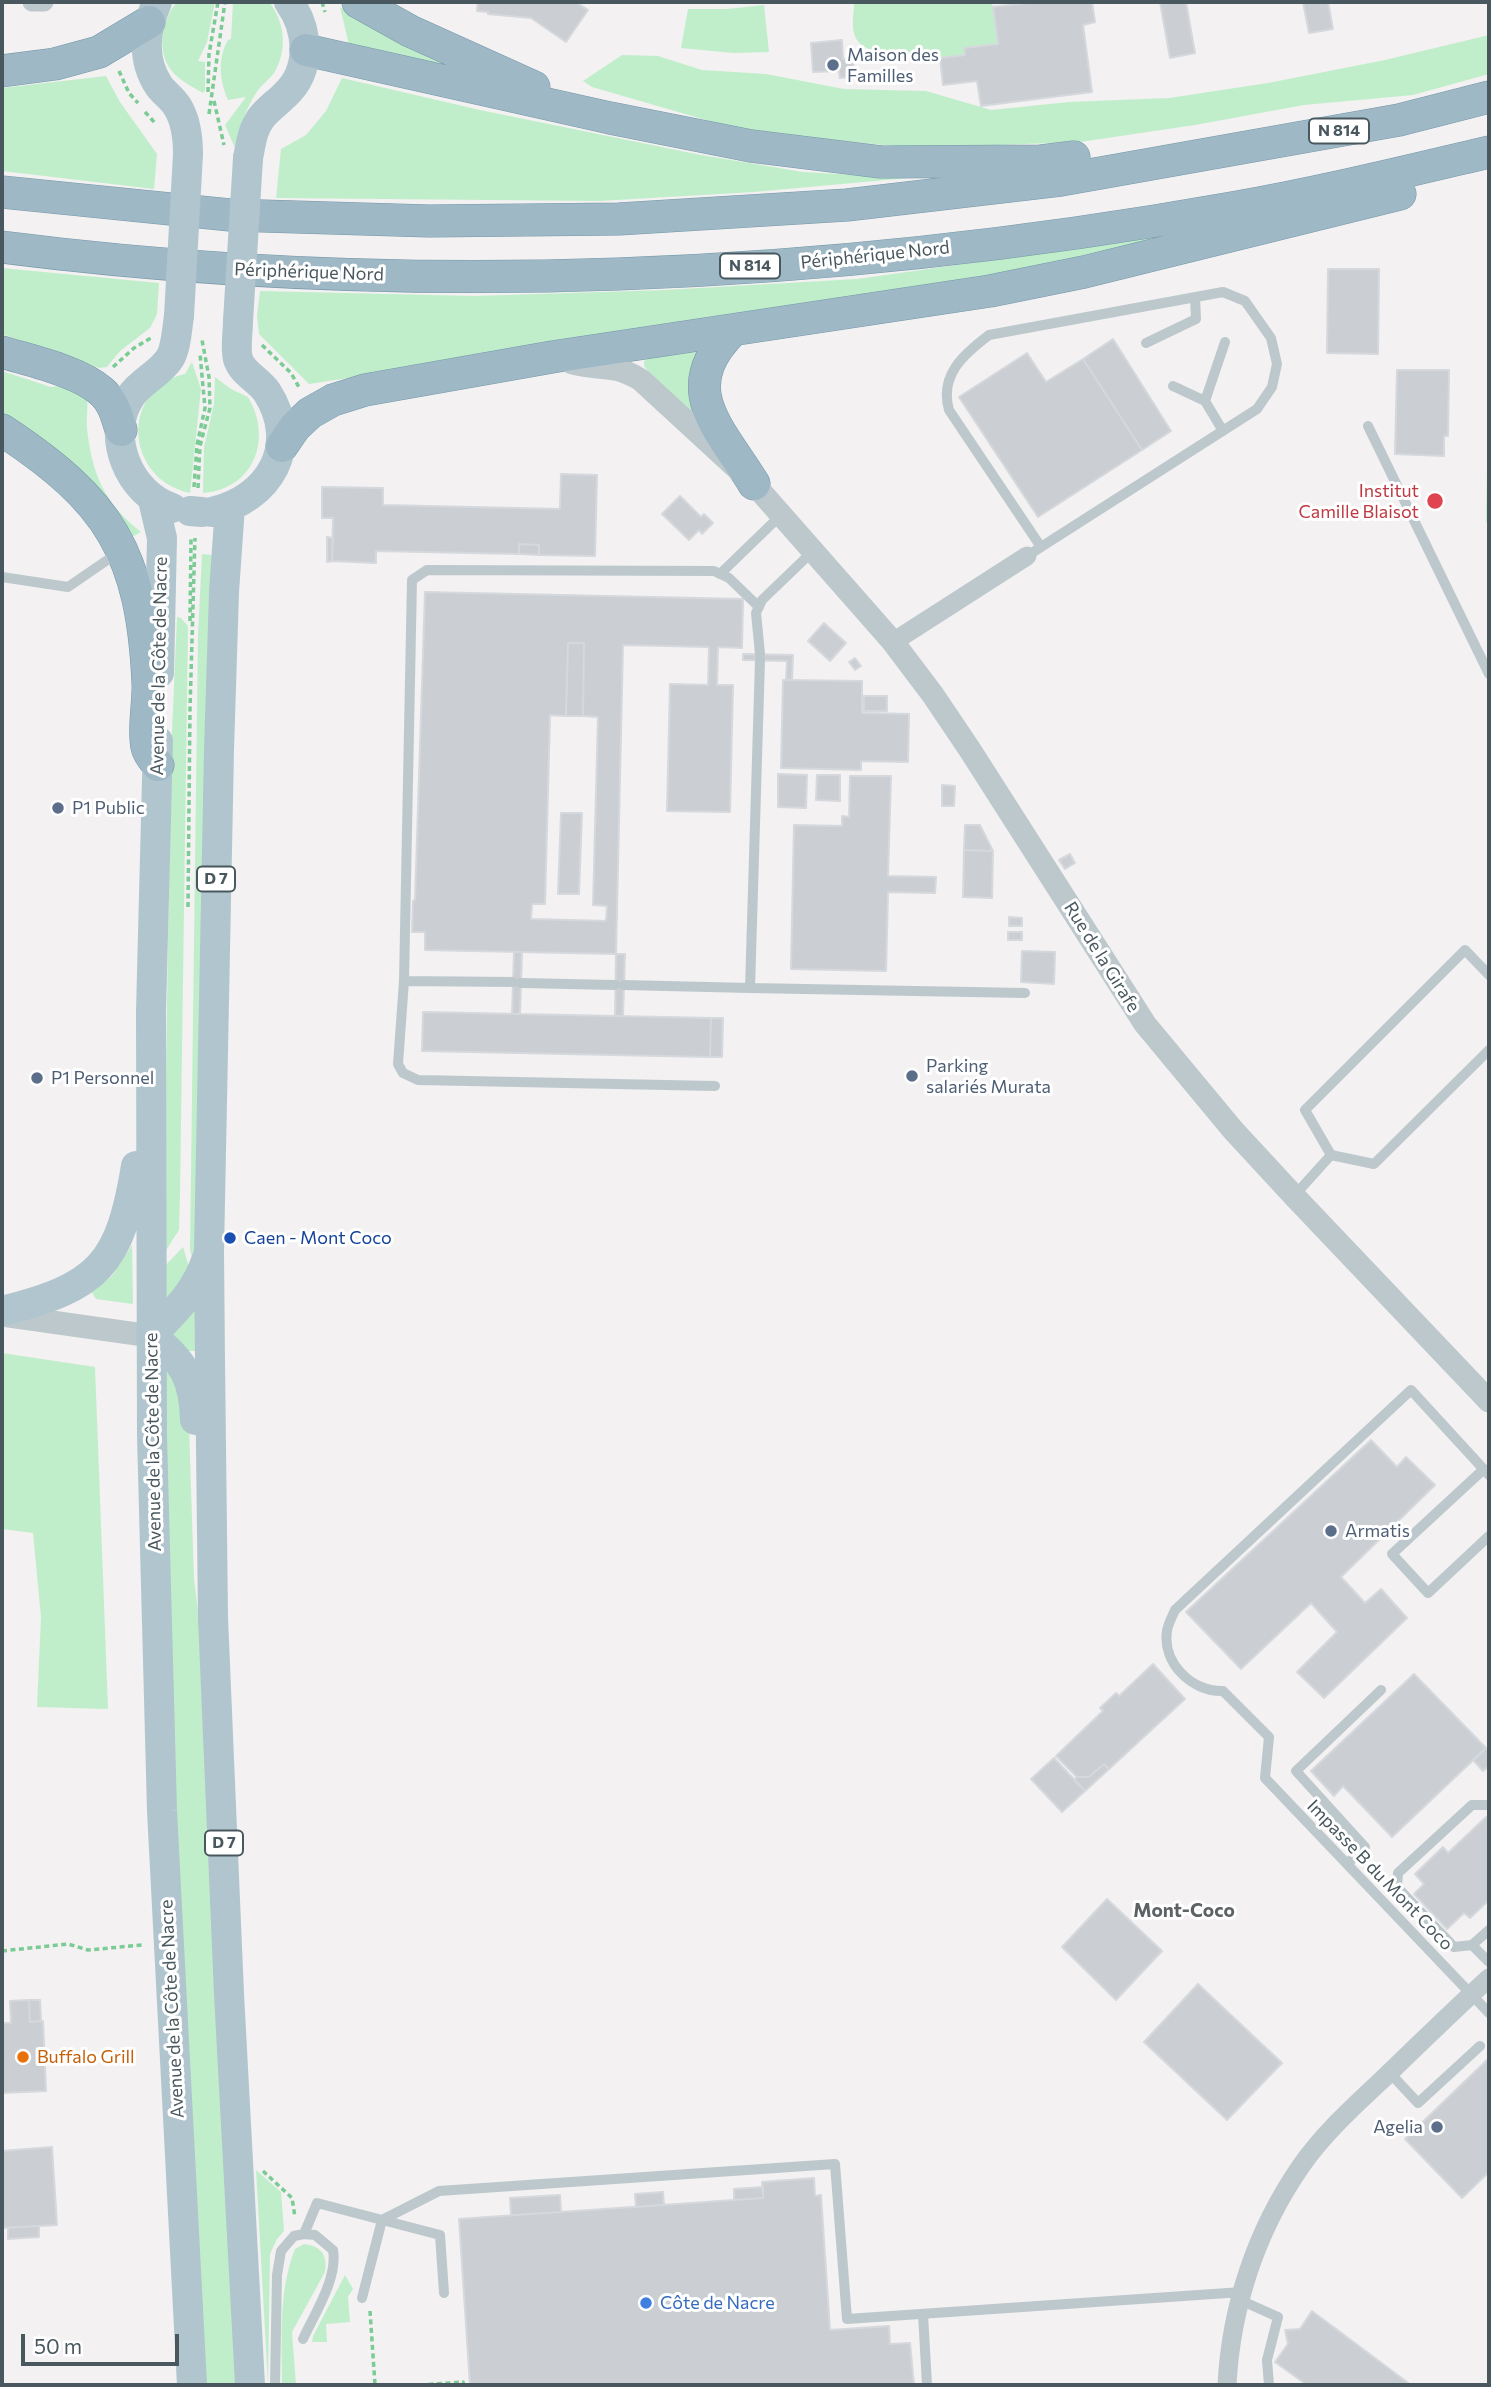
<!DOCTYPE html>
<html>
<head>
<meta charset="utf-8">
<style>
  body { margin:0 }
  #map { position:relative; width:1491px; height:2387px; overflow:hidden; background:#f3f1f1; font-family:Commissioner,sans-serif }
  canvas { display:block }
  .frame { position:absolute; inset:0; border:4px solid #49585e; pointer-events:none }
  .scale { position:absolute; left:21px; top:2334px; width:158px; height:32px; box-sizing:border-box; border:4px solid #49585e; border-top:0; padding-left:9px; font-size:21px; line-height:24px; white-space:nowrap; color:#49585e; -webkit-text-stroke:5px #fff; paint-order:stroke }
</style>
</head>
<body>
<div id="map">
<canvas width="1491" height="2387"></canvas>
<div class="frame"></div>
<div class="scale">50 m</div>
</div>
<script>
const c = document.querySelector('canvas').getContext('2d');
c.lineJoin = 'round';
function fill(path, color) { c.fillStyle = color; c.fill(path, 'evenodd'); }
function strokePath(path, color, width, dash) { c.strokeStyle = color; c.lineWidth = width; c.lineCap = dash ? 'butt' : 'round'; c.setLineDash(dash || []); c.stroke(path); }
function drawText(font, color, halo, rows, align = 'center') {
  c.font = font + ' Commissioner,sans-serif'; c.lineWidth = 6; c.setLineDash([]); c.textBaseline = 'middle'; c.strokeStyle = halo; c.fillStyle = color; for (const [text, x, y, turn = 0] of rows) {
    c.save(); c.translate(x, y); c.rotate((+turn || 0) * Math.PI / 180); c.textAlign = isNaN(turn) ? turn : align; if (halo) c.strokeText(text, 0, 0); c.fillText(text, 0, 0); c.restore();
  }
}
fill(new Path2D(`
  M 177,2 L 215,2 L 207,42 L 198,61 L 205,62 L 205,90 L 203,93 C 193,87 178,80 171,70 C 156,50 162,19 177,2 Z
  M 233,2 L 269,2 C 285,22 288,50 274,73 C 269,80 261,85 256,93 C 245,111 239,128 235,148 L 225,125 L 246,97 L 228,100 C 220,81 217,59 228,40 L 231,39 Z
  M 992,2 L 998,44 L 964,48 L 965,55 C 941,58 864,63 855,36 C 851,27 854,12 854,3 Z
  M 764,5 L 769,52 L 733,53 L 681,48 L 688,9 L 727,9 Z
  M 340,7 L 385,35 L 468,71 L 349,45 Z
  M 1489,35 L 1489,74 L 1413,95 L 1304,105 L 1195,125 L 1080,142 L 916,148 L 747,132 L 592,87 L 583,81 L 622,55 L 658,56 L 702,70 L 766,74 L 844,89 L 926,91 L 991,110 L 1069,102 L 1169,98 L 1268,83 L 1385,60 Z
  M 106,76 L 120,102 L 157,154 L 154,189 L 2,171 L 2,88 Z
  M 342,78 L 480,110 L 701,155 L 803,172 L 908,178 L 754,192 L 599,201 L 276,198 L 281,149 L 306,135 L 326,111 Z
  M 1163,236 L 1162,242 L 917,291 L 309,384 L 259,334 L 257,316 L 260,291 L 474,296 L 664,290 L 857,279 Z
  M 2,268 L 159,283 L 157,314 L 150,328 L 120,351 L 107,367 L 99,368 L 2,334 Z
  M 703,348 L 702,421 L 654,378 L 644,366 L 644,361 L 651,357 Z
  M 192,362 L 201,389 L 190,493 C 123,478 121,388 185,374 Z
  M 1489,363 L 1489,523 L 1486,522 Z
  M 2,371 L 51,387 L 59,386 L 86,396 C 89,407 86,416 87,428 C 92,474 104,503 141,532 L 130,538 L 32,436 L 2,414 Z
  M 215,377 L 231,389 L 248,397 C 273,439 254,489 203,493 L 204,447 L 214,404 Z
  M 202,554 L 213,555 L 200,1239 L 193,1262 L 190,1249 L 198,636 Z
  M 177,617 L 181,618 L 188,626 L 180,1193 L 179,1230 L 163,1255 L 171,754 Z
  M 132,1245 L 133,1304 L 96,1299 L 91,1291 L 111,1277 Z
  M 183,1247 L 191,1274 L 183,1286 L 162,1302 L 161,1270 Z
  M 199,1300 L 201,1351 L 182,1351 L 170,1332 Z
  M 2,1353 L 95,1367 L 108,1709 L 37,1707 L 41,1617 L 33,1533 L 2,1529 Z
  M 162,1372 L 181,1372 L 188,1398 L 194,1578 L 203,1654 L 240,2385 L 203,2385 L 185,2072 Z
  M 256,2170 L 281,2192 L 284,2231 L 277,2239 L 270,2254 L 268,2385 Z
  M 304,2244 C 321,2246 328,2255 325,2272 L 292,2332 L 296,2385 L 282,2385 C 282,2340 278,2292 295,2249 Z
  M 345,2275 L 353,2289 L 348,2297 L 350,2322 L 326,2324 L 327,2342 L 312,2342 L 313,2336 Z`), '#c1eeca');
const building = new Path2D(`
  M 478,2 L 576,2 L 588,10 L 566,42 L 531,18 L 488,14 L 488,12 L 477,11 Z
  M 1036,2 L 1092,2 L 1095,22 L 1083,25 L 1092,92 L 981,106 L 977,81 L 943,85 L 940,58 L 965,55 L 964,48 L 998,44 L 993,7 Z
  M 1160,2 L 1186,2 L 1195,53 L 1170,58 Z
  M 1303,2 L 1328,2 L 1333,29 L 1309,33 Z
  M 842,40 L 843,59 L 853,58 L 854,77 L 840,78 L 839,71 L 813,72 L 811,43 Z
  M 1328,269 L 1379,269 L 1378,354 L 1327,353 Z
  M 1113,339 L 1171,431 L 1142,450 L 1083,359 Z
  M 1027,353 L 1046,382 L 1083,359 L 1142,450 L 1038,517 L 959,397 Z
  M 1397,370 L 1449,370 L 1448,436 L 1444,436 L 1444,456 L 1395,454 Z
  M 561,474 L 597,475 L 595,556 L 539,555 L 539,545 L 519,544 L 519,554 L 376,551 L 376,563 L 332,561 L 333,518 L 322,518 L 322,487 L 383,488 L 383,505 L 560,509 Z
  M 680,496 L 701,517 L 704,514 L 713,523 L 702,534 L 699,530 L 689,540 L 662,514 Z
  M 327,537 L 333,538 L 332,561 L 327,562 Z
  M 519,544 L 539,545 L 539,555 L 519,554 Z
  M 425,592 L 743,599 L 742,648 L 718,647 L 717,685 L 733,685 L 730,812 L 667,811 L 670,684 L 708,685 L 709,647 L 623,645 L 616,954 L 425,950 L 425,932 L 412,932 L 413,901 L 415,900 ZM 568,643 L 584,643 L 583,716 L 598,717 L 593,905 L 607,906 L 606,921 L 531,919 L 532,904 L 545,904 L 550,715 L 566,716 Z
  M 824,623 L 846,643 L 830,661 L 808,641 Z
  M 568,643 L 584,643 L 583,716 L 566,716 Z
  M 743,654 L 793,655 L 792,680 L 786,680 L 787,661 L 743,660 Z
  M 855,658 L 861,666 L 855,670 L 849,662 Z
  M 783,680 L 862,681 L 862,713 L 909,714 L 908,762 L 861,761 L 861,770 L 781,768 Z
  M 864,696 L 887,696 L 887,711 L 864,711 Z
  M 778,774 L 807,775 L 806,808 L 778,807 Z
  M 817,775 L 840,775 L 840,801 L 816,800 Z
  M 850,776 L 891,776 L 888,876 L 936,877 L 935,893 L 888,892 L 886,971 L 791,969 L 794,825 L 842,826 L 842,816 L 849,817 Z
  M 942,785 L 955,786 L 954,806 L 942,806 Z
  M 561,813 L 582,813 L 579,894 L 558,894 Z
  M 965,825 L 980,825 L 993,851 L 964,850 Z
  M 964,850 L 993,851 L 992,898 L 963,897 Z
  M 1070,854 L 1075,863 L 1065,869 L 1059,860 Z
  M 1009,917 L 1022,918 L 1022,926 L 1009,926 Z
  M 1008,932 L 1022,932 L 1022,940 L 1008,940 Z
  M 1022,951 L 1055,952 L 1054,984 L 1021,982 Z
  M 514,952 L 522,952 L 520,1014 L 512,1014 Z
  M 616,954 L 625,954 L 623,1016 L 615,1016 Z
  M 423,1012 L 711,1018 L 710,1057 L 422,1051 Z
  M 711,1018 L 723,1018 L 722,1057 L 710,1057 Z
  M 1371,1440 L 1397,1467 L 1406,1457 L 1435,1485 L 1341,1577 L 1365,1603 L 1381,1589 L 1407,1618 L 1324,1698 L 1297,1672 L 1337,1632 L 1311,1603 L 1241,1669 L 1186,1612 Z
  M 1153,1664 L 1185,1699 L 1109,1769 L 1104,1764 L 1089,1777 L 1077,1777 L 1056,1756 L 1103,1711 L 1100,1708 L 1116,1693 L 1119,1696 Z
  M 1414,1674 L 1486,1748 L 1392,1837 L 1343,1786 L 1334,1796 L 1311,1771 Z
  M 1486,1748 L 1489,1752 L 1489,1766 L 1483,1771 L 1473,1760 Z
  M 1054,1758 L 1085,1791 L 1062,1812 L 1031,1779 Z
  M 1104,1764 L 1109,1769 L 1085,1791 L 1074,1780 L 1077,1777 L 1089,1777 Z
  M 1486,1817 L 1489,1821 L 1489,1900 L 1470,1918 L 1464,1913 L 1447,1929 L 1414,1894 L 1424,1884 L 1415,1874 L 1443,1847 L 1448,1853 Z
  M 1107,1899 L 1162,1951 L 1116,2000 L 1062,1947 Z
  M 1198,1984 L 1282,2063 L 1227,2120 L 1144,2042 Z
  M 29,2000 L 40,2000 L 41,2021 L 30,2022 Z
  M 29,2000 L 30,2022 L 43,2021 L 46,2091 L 2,2093 L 2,2023 L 11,2023 L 10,2001 Z
  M 1488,2059 L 1489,2172 L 1462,2198 L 1405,2139 Z
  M 52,2147 L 57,2225 L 2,2228 L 2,2151 Z
  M 814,2178 L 815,2196 L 821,2195 L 830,2330 L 889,2326 L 890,2344 L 910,2343 L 914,2385 L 470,2385 L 459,2219 L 763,2198 L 762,2182 Z
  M 763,2187 L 763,2198 L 734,2200 L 734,2189 Z
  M 663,2192 L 664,2205 L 636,2207 L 635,2194 Z
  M 560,2195 L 561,2212 L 511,2215 L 510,2198 Z
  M 39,2226 L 39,2237 L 8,2239 L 8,2228 Z
  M 1312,2311 L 1411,2385 L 1307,2385 L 1275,2362 L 1288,2344 L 1285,2330 L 1300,2329 Z`);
fill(building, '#cbcfd3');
strokePath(building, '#d5d8dc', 2);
const trunk = new Path2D(`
  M 358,2 L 410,31 L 534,87
  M 306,50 L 610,118 L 751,146 L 881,162 L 1041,161 L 1074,157
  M 2,71 L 55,64 L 99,52 L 149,22
  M 2,192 L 230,215 L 429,221 L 619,219 L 847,205 L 1061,180 L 1399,120 L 1489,97
  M 2,247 C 410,299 827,280 1232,208 C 1318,193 1404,172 1489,152
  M 733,330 C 674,389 719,427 754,484
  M 2,352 C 31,361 78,371 101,391 C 113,401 117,416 121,430
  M 2,430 C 110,501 142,553 148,683 C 149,702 143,728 147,747 C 148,753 154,760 158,765
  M 282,446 L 295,427 L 310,413 L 333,400 L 365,390 L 552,357 L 990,291 L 1084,272 L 1400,194`);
strokePath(trunk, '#7598a9', 33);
strokePath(new Path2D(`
  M 322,2 L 325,12
  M 119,71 L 129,93 L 138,103
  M 208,92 L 209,54 L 218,2
  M 214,101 L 224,145
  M 145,112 L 156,124
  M 209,114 L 225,2
  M 262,345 L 291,373 L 300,389
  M 113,367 L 134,348 L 151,338
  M 194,487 L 197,445 L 205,408 L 200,354
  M 198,488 L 200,446 L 210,408 L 209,377 L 202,340
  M 190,621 L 191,539
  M 188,907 L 190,709 L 195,538
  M 2,1951 L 68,1944 L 88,1950 L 142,1945
  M 263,2171 L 292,2198 L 295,2217
  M 370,2311 L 375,2385
  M 420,2385 L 463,2382 L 464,2385`), '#7acb94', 3.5, [5, 3.5]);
strokePath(new Path2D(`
  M 1146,343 L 1196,319 L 1195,297
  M 1173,386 L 1205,401 L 1225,342
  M 1205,401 L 1223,431
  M 1368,426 L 1489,674
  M 1027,556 L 1041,547 L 1257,409 L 1272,387 L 1277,364 L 1271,338 L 1245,301 L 1223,292 L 989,335 C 964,354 939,375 949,410 L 1041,547
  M 720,574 L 781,515
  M 2,577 L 68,587 L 119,552
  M 760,654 L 756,613 L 762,600 L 813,551
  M 760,660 L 750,988 L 1025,993
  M 1489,975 L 1465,950 L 1305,1110 L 1331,1155 L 1374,1164 L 1489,1050
  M 404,981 L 398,1064 L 403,1073 L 418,1080 L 715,1086
  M 513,982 L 404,981 L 412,580 L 427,570 L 714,571 L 729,578 L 759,607
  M 521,983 L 615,985
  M 624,985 L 750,988
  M 1294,1196 L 1331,1155
  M 1484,1469 L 1392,1554 L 1428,1593 L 1489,1536
  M 1489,1475 L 1411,1390 L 1175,1610 C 1172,1617 1168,1624 1167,1631 C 1162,1663 1192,1692 1223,1691 L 1269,1737 L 1265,1778 L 1489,2013
  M 1489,1805 L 1472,1805 L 1398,1873 L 1397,1887 L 1454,1947 L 1472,1945 L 1489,1930
  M 1348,1863 L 1365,1847 L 1296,1771 L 1381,1690
  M 1472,1945 L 1489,1962
  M 1389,2072 L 1418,2103 L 1480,2046
  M 304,2234 L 317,2203 L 440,2235 L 444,2293
  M 362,2298 L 382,2220 L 439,2191 L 835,2164 L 847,2319 L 1242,2292
  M 1240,2300 L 1278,2317 L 1267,2360 L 1269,2385
  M 923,2314 L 927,2385
  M 275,2385 L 277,2275 L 281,2251 L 294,2236 L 304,2234 L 315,2235 L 333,2250 C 338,2278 315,2313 303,2339`), '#bdc8cd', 10);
strokePath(new Path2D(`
  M 32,2 L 44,2
  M 893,642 L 1027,556
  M 1227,2385 C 1231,2307 1256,2231 1301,2166 C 1324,2133 1355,2105 1385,2077 C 1419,2044 1454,2010 1489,1978`), '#bdc8cd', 19);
strokePath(new Path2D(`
  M 572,363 C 602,371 611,362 641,380 L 754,484 L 893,642 L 933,695 L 970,750 L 1145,1024 L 1233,1130 L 1294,1196 L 1489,1401
  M 2,1315 L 151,1336`), '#bdc8cd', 23);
strokePath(new Path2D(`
  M 157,2 C 145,30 141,59 159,86 C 164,93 172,98 177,106 C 186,120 188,137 188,154
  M 248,158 C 251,144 252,130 261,118 C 268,109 277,103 285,95 C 312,70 309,30 289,2
  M 153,500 L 162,538 L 159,673
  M 230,506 L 224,592 L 219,750 L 209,1251 L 210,1361 L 213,1618 L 229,1994 L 250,2385
  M 172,508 C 129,494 104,435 131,396 C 141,381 160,374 170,358 C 176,348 177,329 179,316
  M 212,512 C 270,499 301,445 267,392 C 259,380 242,373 238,359 C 235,348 238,332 238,321
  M 158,741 L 151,1012 L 152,1435 L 162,1811 L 192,2385
  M 2,1311 C 99,1287 120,1264 136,1166
  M 151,1336 C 184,1360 194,1380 195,1420
  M 151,1336 C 176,1310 195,1293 207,1258`), '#b1c5ce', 30);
strokePath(trunk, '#9eb8c6', 32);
strokePath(new Path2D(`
  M 179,316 L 188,154
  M 238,321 L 248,158
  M 190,511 L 202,512`), '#b1c5ce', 30);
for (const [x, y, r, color] of [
  [833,65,7,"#5c6f8a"],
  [1435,501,9,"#e0444e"],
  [58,808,7,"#5c6f8a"],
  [912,1076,7,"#5c6f8a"],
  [37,1078,7,"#5c6f8a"],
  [230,1238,7,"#1a4fb4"],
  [1331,1531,7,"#5c6f8a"],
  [23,2057,7,"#e8710a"],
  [1437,2127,7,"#5c6f8a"],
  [646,2303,7,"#3f7fe0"]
]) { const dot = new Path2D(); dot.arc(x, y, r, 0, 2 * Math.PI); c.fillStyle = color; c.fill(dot); strokePath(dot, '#fff', 2.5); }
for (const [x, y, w] of [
  [1339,131,60],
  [750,266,60],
  [216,879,38],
  [224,1843,38]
]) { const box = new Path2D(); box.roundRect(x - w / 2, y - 12.5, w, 25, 5); c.fillStyle = '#fff'; c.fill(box); strokePath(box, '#49585e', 2); }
drawText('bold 16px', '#49585e', null, [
  ["N 814",1339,131],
  ["N 814",750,266],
  ["D 7",216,879],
  ["D 7",224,1843]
]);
drawText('18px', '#4e5e75', '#fff', [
  ["Maison des",847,55],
  ["Familles",847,76],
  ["P1 Public",72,808],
  ["Parking",926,1066],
  ["salariés Murata",926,1087],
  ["P1 Personnel",51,1078],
  ["Armatis",1345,1531],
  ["Agelia",1423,2127,"right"]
], 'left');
drawText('18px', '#49585e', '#fff', [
  ["Périphérique Nord",875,255,-6],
  ["Périphérique Nord",309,272,2],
  ["Avenue de la Côte de Nacre",159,666,-89],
  ["Rue de la Girafe",1102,957,58],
  ["Avenue de la Côte de Nacre",153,1442,-91],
  ["Impasse B du Mont Coco",1380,1875,46],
  ["Avenue de la Côte de Nacre",172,2009,-93]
]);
drawText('18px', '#be3a42', '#fff', [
  ["Institut",1419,491],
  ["Camille Blaisot",1419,512]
], 'right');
drawText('18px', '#164399', '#fff', [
  ["Caen - Mont Coco",244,1238]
], 'left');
drawText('18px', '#c56008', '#fff', [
  ["Buffalo Grill",37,2057]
], 'left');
drawText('18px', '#366cbe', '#fff', [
  ["Côte de Nacre",660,2303]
], 'left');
drawText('bold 19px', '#5d6265', '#fff', [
  ["Mont-Coco",1184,1911]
]);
</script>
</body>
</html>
